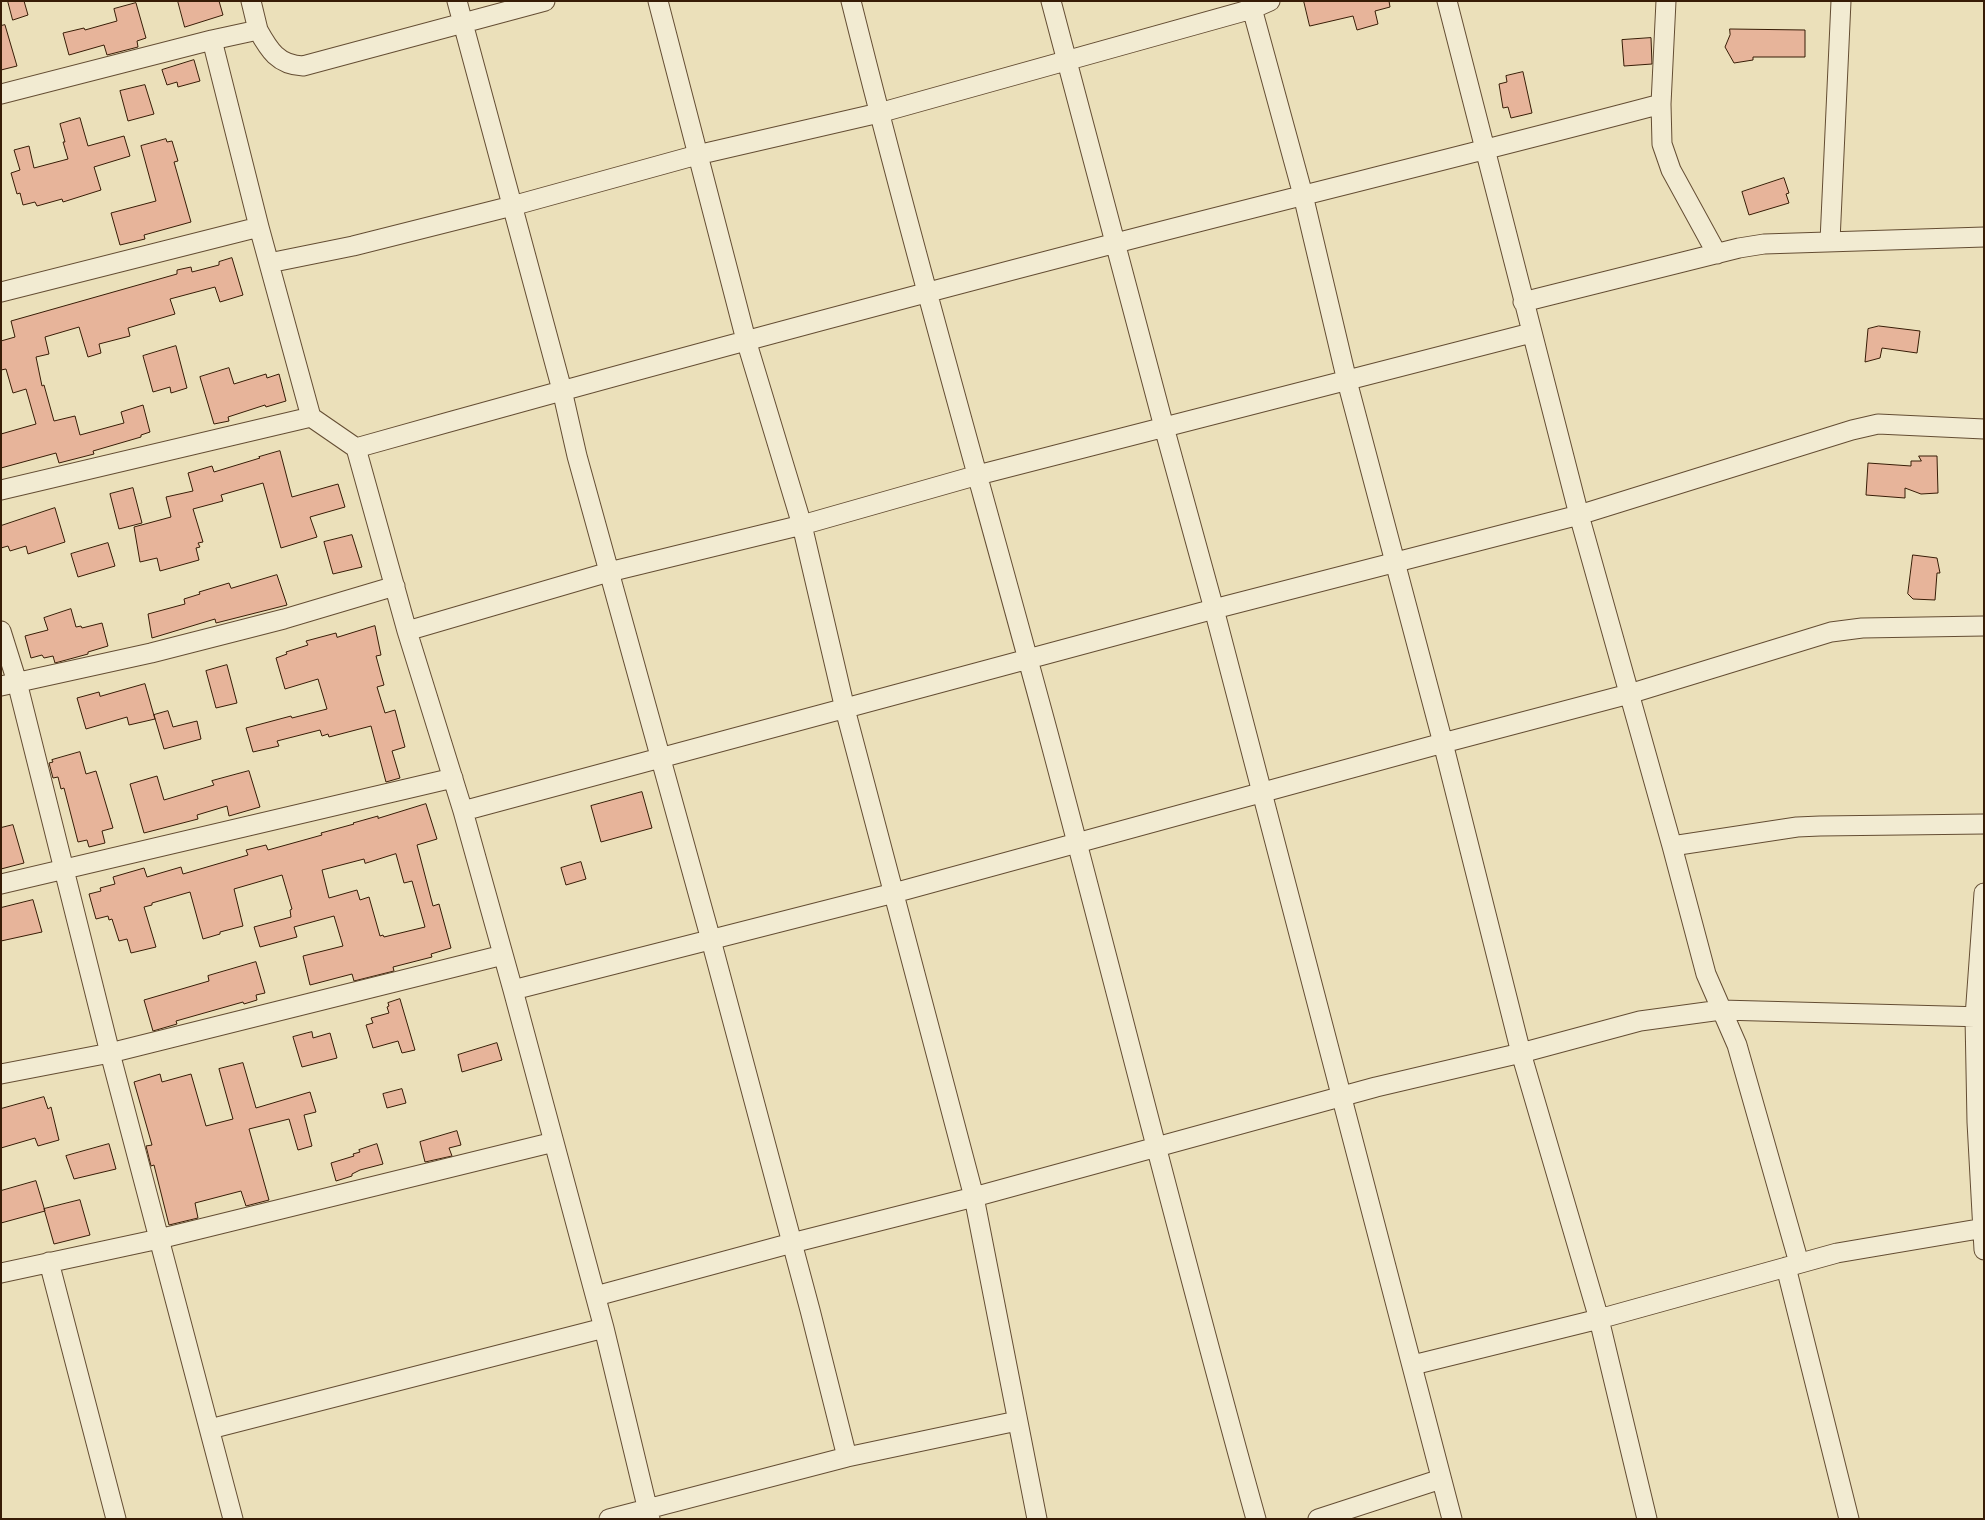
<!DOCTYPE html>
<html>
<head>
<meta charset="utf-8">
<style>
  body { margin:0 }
  #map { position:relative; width:1985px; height:1520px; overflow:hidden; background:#ebe0ba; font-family:"IM FELL English",serif }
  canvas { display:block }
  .frame { position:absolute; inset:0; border:2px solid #371c06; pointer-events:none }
</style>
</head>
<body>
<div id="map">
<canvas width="1985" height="1520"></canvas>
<div class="frame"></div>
</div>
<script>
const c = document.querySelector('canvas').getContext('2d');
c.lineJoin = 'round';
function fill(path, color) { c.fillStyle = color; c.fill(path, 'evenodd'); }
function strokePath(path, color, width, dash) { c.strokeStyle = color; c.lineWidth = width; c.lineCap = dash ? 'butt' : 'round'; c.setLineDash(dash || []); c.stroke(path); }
const building = new Path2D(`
  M 8,1 L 24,1 L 28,15 L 13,20 Z
  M 178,1 L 219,1 L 223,15 L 185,27 Z
  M 1304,1 L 1389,1 L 1390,7 L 1375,11 L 1378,24 L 1357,30 L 1353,16 L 1310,26 Z
  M 136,3 L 146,38 L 137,41 L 138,47 L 107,55 L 104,45 L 69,55 L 63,33 L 84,28 L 85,30 L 117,21 L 114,9 Z
  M 5,25 L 17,66 L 1,70 L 1,26 Z
  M 1730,29 L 1805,30 L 1805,57 L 1753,57 L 1753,60 L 1734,63 L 1725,47 L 1730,35 Z
  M 1651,38 L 1652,64 L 1624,66 L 1622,40 Z
  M 194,60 L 200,81 L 178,87 L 177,82 L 167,85 L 162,70 Z
  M 1523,72 L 1532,113 L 1511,118 L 1508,107 L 1503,108 L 1499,84 L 1507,82 L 1506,76 Z
  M 145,85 L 154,114 L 128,121 L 120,91 Z
  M 80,118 L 88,146 L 124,136 L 130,156 L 94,167 L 101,190 L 63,202 L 62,199 L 37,206 L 35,202 L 23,205 L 20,193 L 17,194 L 11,173 L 20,170 L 14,150 L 29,146 L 34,168 L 68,159 L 63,142 L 65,142 L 60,124 Z
  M 166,139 L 167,142 L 172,141 L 178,161 L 174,162 L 191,222 L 144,235 L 145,239 L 120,245 L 111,213 L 156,201 L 141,146 Z
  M 1784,178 L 1789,193 L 1786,194 L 1789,203 L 1749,215 L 1742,192 Z
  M 232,258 L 243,295 L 220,302 L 215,287 L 170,299 L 175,314 L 128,328 L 130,336 L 99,344 L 101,353 L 88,357 L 79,327 L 45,337 L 49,354 L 36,357 L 42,386 L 44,385 L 54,421 L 75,416 L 80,435 L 124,423 L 121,412 L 143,405 L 150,432 L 141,435 L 141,437 L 93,451 L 94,454 L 59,463 L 56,453 L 1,468 L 1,434 L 36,424 L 26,389 L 13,393 L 6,369 L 1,370 L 1,341 L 15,337 L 11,321 L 177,274 L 177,270 L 191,267 L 192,272 L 219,265 L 219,262 Z
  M 1879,326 L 1920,331 L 1917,353 L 1882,348 L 1880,358 L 1865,362 L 1868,329 Z
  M 176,346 L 187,388 L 171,393 L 170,387 L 153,392 L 143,356 Z
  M 229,368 L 234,384 L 266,374 L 267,378 L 279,374 L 286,401 L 266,407 L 265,405 L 228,417 L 229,421 L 214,424 L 200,377 Z
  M 280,451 L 292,497 L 338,484 L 345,507 L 310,517 L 317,537 L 281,548 L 263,483 L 221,495 L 223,501 L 193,509 L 203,542 L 198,543 L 200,547 L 196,548 L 199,560 L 160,571 L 157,558 L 140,562 L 134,527 L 171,517 L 166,497 L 193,491 L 188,473 L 212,466 L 214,472 L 260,458 L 259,457 Z
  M 1919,456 L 1937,456 L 1938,493 L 1921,494 L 1905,488 L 1905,498 L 1866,495 L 1868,463 L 1911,466 L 1911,461 L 1921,461 Z
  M 133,488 L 142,523 L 119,529 L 110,494 Z
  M 55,508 L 65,542 L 28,554 L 26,546 L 10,551 L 8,546 L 1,548 L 1,526 Z
  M 352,535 L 362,567 L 333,574 L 324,542 Z
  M 108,543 L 115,566 L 78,577 L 71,554 Z
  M 1913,555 L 1937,558 L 1940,573 L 1937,573 L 1935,600 L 1913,599 L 1908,594 Z
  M 277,575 L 287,605 L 216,623 L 215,619 L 152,638 L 148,614 L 185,604 L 184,599 L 200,594 L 199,592 L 229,583 L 231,588 Z
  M 71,609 L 76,627 L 81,626 L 82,628 L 102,623 L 108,646 L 88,652 L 88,654 L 55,663 L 53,656 L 44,658 L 42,655 L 31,658 L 25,636 L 48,630 L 44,618 Z
  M 375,626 L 381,655 L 376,656 L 384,685 L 377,687 L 385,713 L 395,710 L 405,747 L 392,751 L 400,778 L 386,782 L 371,726 L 329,737 L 328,734 L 322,736 L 320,730 L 277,741 L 279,746 L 253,752 L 246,728 L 291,716 L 292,718 L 327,709 L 318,679 L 285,689 L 276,658 L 287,654 L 286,652 L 308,645 L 306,641 L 336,633 L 337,637 Z
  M 227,665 L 237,703 L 216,708 L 206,671 Z
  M 145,684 L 155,719 L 129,725 L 127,717 L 86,729 L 77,698 L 99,692 L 100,696 Z
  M 168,711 L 173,727 L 197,721 L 201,739 L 164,749 L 154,715 Z
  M 80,752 L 86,774 L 96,771 L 113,828 L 102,831 L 105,843 L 89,847 L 87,840 L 78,842 L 64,788 L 61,789 L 58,777 L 53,778 L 49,763 L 53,762 L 52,760 Z
  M 249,771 L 260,807 L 229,816 L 227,806 L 197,815 L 198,819 L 144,833 L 130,784 L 157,776 L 164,800 L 214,785 L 212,781 Z
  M 642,792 L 652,828 L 601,842 L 591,806 Z
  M 426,804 L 437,839 L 417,845 L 433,906 L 439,904 L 451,948 L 431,954 L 432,957 L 393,967 L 394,971 L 354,981 L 352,974 L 310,985 L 303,956 L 343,946 L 334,916 L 294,927 L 297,937 L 260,947 L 254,927 L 291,917 L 290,910 L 292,909 L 282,875 L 234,889 L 243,926 L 220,932 L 220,934 L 203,939 L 190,892 L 152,903 L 152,905 L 144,907 L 156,947 L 131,953 L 127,939 L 119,941 L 112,919 L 109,920 L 108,916 L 96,919 L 89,894 L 101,891 L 100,888 L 115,884 L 113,877 L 144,868 L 147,877 L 181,867 L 183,874 L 248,855 L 246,850 L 266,845 L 268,850 L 322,835 L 321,833 L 354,824 L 353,823 L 378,816 L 378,818 ZM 396,854 L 404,883 L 412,881 L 425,927 L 384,937 L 383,935 L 380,936 L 369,897 L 360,900 L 357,890 L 329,898 L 322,870 L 364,859 L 365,863 Z
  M 13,825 L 24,863 L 1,869 L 1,828 Z
  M 581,862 L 586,879 L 566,885 L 561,868 Z
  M 33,900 L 42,932 L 1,941 L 1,908 Z
  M 256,962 L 265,993 L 256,995 L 257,1000 L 244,1004 L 243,1002 L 176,1021 L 177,1024 L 153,1031 L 144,1000 L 209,981 L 208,976 Z
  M 400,999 L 415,1050 L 402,1053 L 398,1041 L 373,1048 L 366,1025 L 373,1023 L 371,1018 L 389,1013 L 387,1007 L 389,1006 L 388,1003 Z
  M 312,1032 L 313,1038 L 330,1033 L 337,1058 L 302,1067 L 293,1037 Z
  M 497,1043 L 502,1060 L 462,1072 L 458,1055 Z
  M 243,1063 L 256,1108 L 310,1092 L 316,1112 L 304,1115 L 312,1146 L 298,1150 L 289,1119 L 249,1129 L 269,1200 L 246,1206 L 241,1191 L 195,1203 L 198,1218 L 169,1225 L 154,1165 L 151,1166 L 146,1146 L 152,1145 L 134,1082 L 160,1074 L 162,1082 L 191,1074 L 206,1126 L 233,1119 L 219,1069 Z
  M 402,1089 L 406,1103 L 387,1108 L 383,1094 Z
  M 44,1097 L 48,1109 L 51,1107 L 59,1140 L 38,1146 L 35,1138 L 1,1148 L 1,1109 Z
  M 457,1131 L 461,1145 L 449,1148 L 452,1156 L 425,1162 L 420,1142 Z
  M 109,1144 L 116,1169 L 74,1179 L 66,1156 Z
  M 377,1144 L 383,1164 L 360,1170 L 352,1174 L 352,1176 L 336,1181 L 331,1163 L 354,1156 L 353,1154 L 360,1152 L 359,1150 Z
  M 36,1181 L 45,1211 L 1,1223 L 1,1191 Z
  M 80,1200 L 90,1235 L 54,1244 L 44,1209 Z`);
fill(building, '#e7b49a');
strokePath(building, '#371c06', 1);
const minor = new Path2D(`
  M 457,1 L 562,390 L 577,456 L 711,940 L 810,1310 L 847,1457
  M 658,1 L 746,340 L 802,525 L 845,709 L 974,1197 L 1037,1519
  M 851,1 C 912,246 982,489 1048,733 C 1118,995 1183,1258 1256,1519
  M 1051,1 L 1164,427 L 1214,609 L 1452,1519
  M 1250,1 L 1303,195 L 1347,381 L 1443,743 L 1521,1053 L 1599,1319 L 1647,1519
  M 1447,1 L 1579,515 L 1672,846 L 1706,974 L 1737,1045 L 1799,1263
  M 1666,1 L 1661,104 L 1662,144 L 1671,170 L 1717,254
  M 258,30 C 269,50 278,65 303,66 L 545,1
  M 212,40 L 258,30 L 251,1
  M 1,94 L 212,40 L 259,227 L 311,417 L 356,448 L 407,631 L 463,811 L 513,990 L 604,1328 L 650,1519
  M 1830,241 L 1841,1
  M 269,263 L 353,246 L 512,206 L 697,155 L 879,113 L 1252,9 L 1270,1
  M 1,292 L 259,227
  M 1523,302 L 1739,248 L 1764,244 L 1984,237
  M 356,448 C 609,377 862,309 1116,243 C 1297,196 1480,152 1661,104
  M 1,490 L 311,417
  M 1,631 L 17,682 L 110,1053 L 233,1519
  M 407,631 L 609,572 L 802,525 L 978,475 L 1531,333
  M 1,686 L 151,653 L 284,619 L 395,586
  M 463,811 L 1214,609 L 1579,515 L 1852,430 L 1878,424 L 1984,429
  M 1672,846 L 1797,827 L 1820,826 L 1984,824
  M 1,884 L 453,778
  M 1984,893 L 1975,1017 L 1977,1122 L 1984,1250
  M 513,990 L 894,893 L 1443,743 L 1629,694 L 1831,632 L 1862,628 L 1984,626
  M 1,1074 L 110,1053 L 503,955
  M 49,1262 L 116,1519
  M 1786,1267 L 1849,1519
  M 1,1273 L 159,1239 L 554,1142
  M 596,1296 L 792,1243 L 974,1197 L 1376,1087 L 1521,1053 L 1640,1021 L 1721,1010 L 1984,1017
  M 1413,1365 L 1599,1319 L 1837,1253 L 1984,1228
  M 210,1429 L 604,1328
  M 609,1519 L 847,1457 L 1017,1421
  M 1318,1519 L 1441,1479`);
strokePath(minor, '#644d33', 21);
strokePath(minor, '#f2ebd2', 19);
</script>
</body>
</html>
